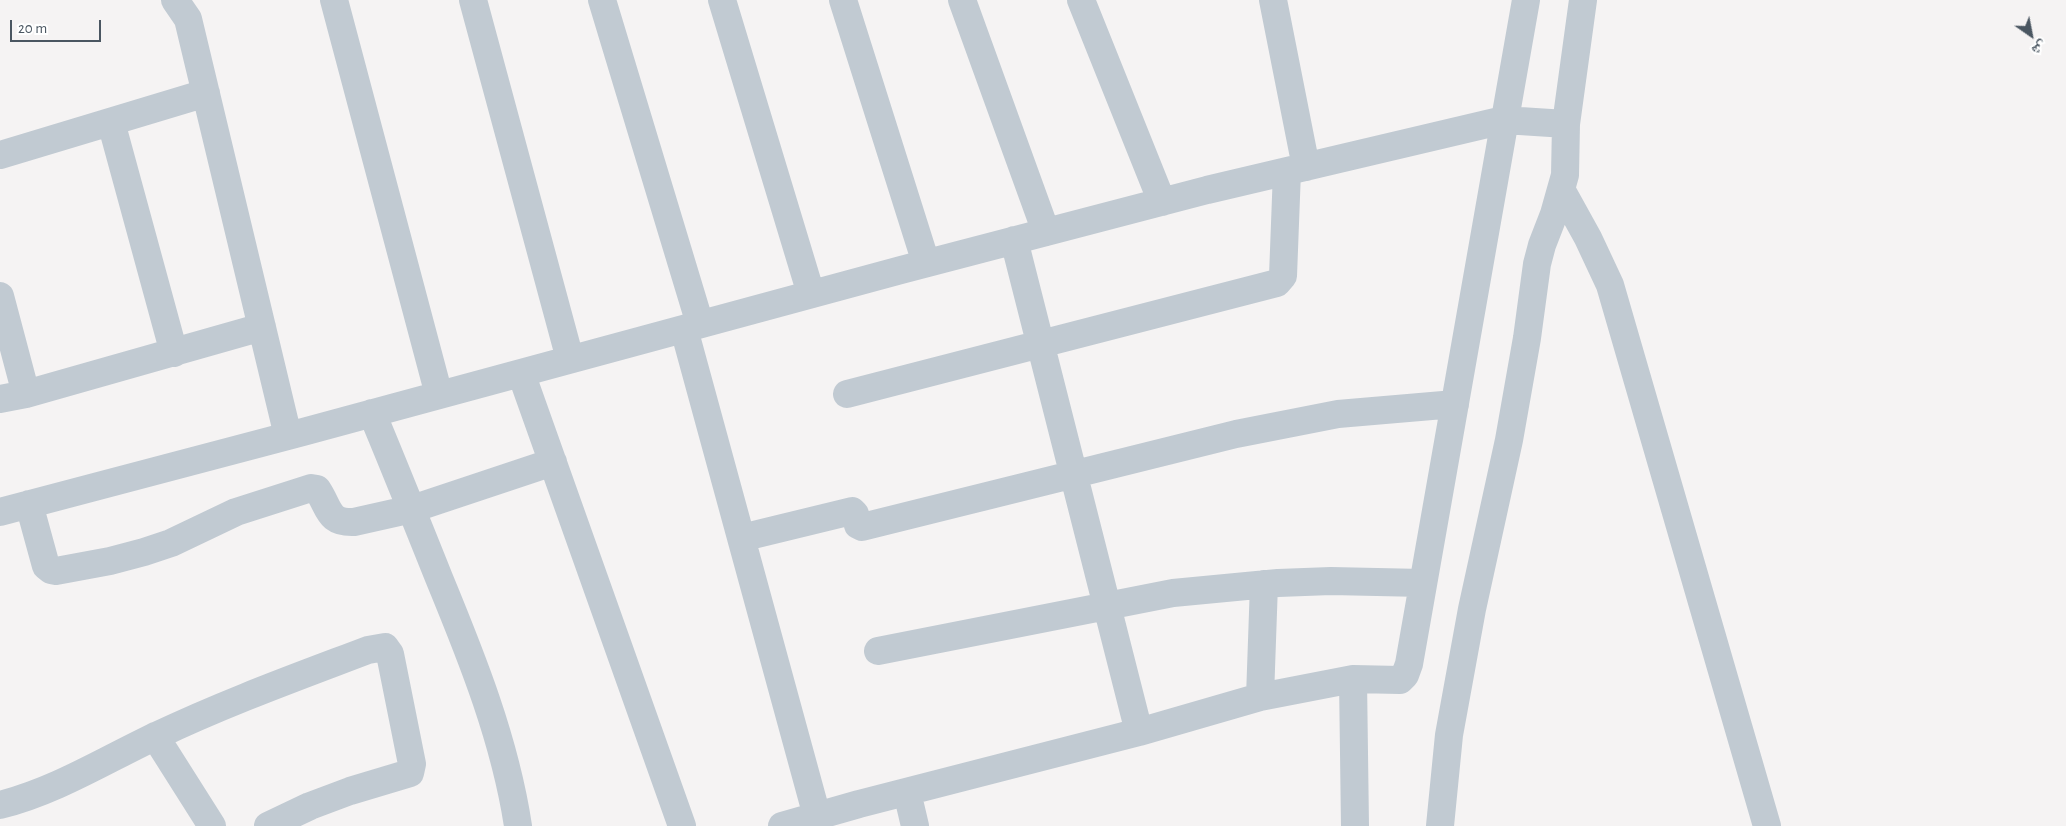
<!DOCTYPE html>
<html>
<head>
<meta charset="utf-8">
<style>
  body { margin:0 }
  #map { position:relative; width:2066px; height:826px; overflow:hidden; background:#f5f3f3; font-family:"Alegreya Sans","Noto Naskh Arabic",sans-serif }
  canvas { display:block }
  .north { position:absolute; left:2006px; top:10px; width:50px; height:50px; -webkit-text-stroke:4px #fff; paint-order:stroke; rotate:147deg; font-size:14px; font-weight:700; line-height:20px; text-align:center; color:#4a5661 }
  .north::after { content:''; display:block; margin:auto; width:18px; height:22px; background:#4a5661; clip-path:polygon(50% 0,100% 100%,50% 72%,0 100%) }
  .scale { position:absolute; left:10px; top:20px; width:91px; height:22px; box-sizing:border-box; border:2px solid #4a5661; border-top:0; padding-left:6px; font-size:15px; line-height:18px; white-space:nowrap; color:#4a5661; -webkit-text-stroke:4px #fff; paint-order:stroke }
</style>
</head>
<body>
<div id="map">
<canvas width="2066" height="826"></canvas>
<div class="north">ش</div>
<div class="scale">20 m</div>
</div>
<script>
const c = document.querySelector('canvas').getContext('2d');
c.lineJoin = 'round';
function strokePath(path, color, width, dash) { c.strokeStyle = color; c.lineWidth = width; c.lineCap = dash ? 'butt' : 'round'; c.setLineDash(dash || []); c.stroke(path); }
strokePath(new Path2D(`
  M 175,0 L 188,19 L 288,436
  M 334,0 L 439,395
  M 473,0 L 570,359
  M 602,0 L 700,324
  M 722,0 L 811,294
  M 843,0 L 926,263
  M 962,0 L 1046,232
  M 1081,0 L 1162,202
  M 1273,0 L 1306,167
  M 111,122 L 174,353
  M 0,155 L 206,93
  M 1562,191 L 1588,238 L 1610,285 L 1767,826
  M 1014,240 L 1139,732
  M 0,296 L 26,394
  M 684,329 L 817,816
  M 521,373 L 682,826
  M 847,394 L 1277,283 L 1283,276 L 1287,171
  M 0,399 L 26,394 L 262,327
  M 372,413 C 395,468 417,523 439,578 C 472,658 505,740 518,826
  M 29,504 L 46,566 L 51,570 L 56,571 L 110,561 L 144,552 L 171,543 L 236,512 L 311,488 L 317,489 C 330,508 327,523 354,522 L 412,509 L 553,462
  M 0,512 L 303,432 L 901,270 L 1207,190 L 1504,120 L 1566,124
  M 741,538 L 852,511 L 855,514 L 858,525 L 862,527 L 1236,434 L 1338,414 L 1455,404
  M 878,651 L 1173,593 L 1278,583 L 1331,581 L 1423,583
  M 1260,697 L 1264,584
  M 155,736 L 212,826
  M 907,792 L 915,826
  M 0,805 C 56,791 105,760 156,736 C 225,703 297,677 368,650 L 385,647 L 390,654 L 412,764 L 410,773 L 350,791 L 310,806 L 268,826
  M 782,826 L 859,804 L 1139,732 L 1260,697 L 1353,679
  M 1355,826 L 1353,679 L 1400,680 L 1405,675 L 1409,664 L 1526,0
  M 1440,826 L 1449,735 L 1472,609 L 1509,440 L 1527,338 L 1537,264 L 1542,245 L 1554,214 L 1565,175 L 1566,124 L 1583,0`), '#c1cad2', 28);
</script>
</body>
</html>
